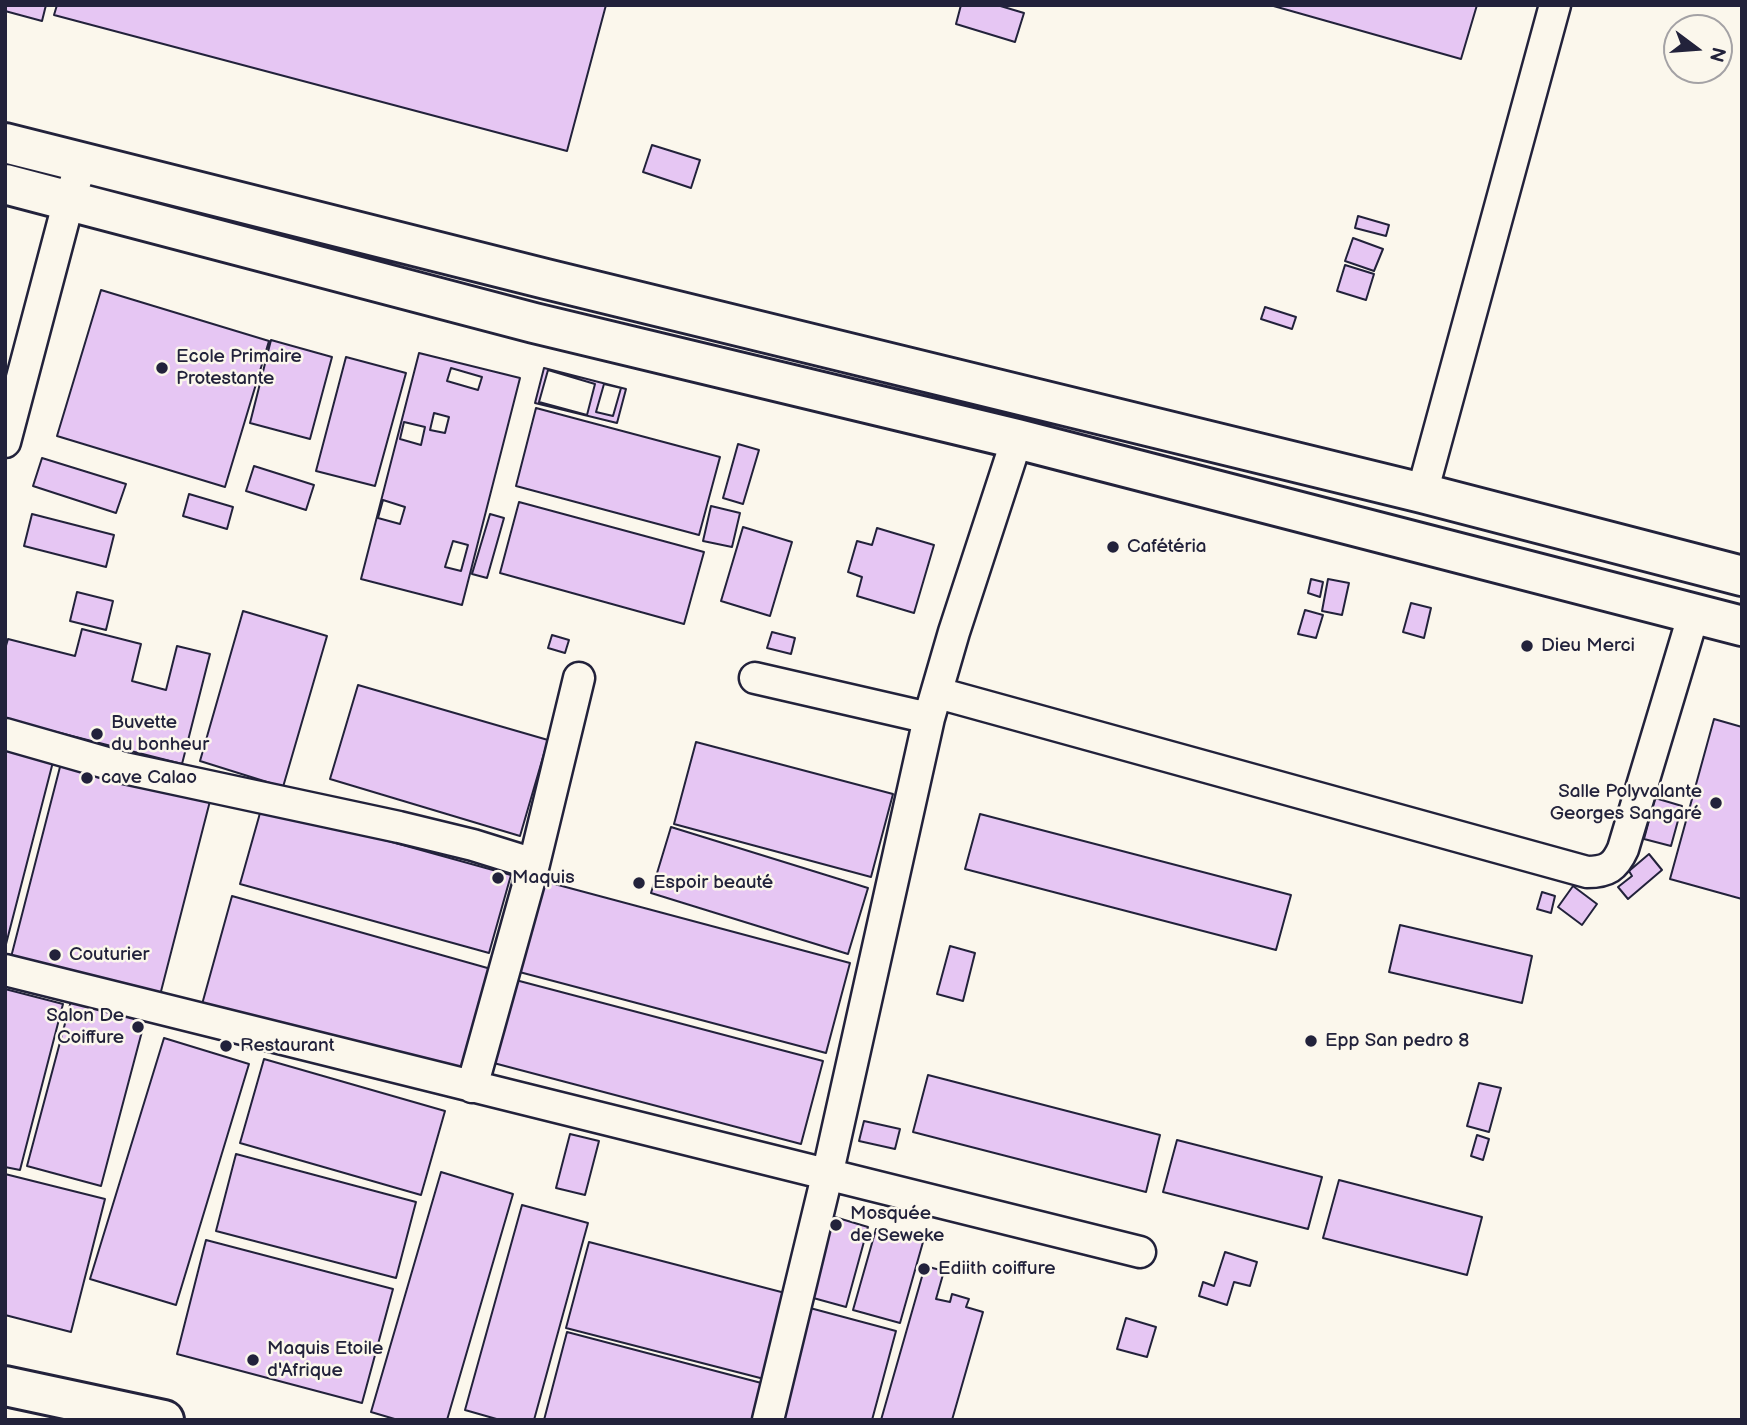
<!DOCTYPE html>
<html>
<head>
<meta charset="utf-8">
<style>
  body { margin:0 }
  #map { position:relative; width:1747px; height:1425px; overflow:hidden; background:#fbf7ec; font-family:"Balsamiq Sans",sans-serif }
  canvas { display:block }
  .frame { position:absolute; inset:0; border:7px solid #22223b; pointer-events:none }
  .north { position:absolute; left:1663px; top:14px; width:70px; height:70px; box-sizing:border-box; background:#fbf7ec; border:2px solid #a4a2a5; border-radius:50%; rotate:106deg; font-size:19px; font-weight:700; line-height:28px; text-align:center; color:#22223b }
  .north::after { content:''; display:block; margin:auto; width:24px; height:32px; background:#22223b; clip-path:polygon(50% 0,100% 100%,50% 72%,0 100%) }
</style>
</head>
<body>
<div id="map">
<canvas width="1747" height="1425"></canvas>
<div class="frame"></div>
<div class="north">N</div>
</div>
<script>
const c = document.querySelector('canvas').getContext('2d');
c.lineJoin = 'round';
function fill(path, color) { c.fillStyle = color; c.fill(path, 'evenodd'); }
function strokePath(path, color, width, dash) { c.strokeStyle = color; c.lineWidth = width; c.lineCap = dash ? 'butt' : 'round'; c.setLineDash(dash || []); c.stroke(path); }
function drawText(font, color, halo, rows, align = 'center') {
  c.font = font + ' "Balsamiq Sans",sans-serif'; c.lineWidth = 5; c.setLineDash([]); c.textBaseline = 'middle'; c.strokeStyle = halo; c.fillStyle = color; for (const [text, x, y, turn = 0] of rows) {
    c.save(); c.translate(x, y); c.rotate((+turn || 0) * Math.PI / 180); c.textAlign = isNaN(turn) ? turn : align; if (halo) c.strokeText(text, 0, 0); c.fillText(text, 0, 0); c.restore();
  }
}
const building = new Path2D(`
  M 5,5 L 46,5 L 42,21 L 5,11 Z
  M 57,5 L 606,5 L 567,151 L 54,15 Z
  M 961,5 L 997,5 L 1024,13 L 1015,42 L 956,24 Z
  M 1270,5 L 1477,5 L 1461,59 Z
  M 652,145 L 700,160 L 691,188 L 643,172 Z
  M 1358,216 L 1389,225 L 1386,236 L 1355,228 Z
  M 1353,238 L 1383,249 L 1374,271 L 1345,261 Z
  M 1345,265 L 1374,274 L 1366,300 L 1337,291 Z
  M 101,290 L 269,341 L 225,487 L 57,436 Z
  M 1265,307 L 1296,317 L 1292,329 L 1261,319 Z
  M 271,340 L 332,357 L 310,439 L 250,423 Z
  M 419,353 L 520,378 L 462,605 L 361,579 Z
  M 346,357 L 406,373 L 375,486 L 316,471 Z
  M 451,368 L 482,377 L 478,390 L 447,381 Z
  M 544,368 L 626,389 L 617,423 L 535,403 Z
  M 548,370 L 595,384 L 587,415 L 539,402 Z
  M 604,384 L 621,388 L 613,416 L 596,412 Z
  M 536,408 L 720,457 L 699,535 L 516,486 Z
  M 434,413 L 449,417 L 445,433 L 430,430 Z
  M 404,422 L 425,427 L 421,445 L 400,439 Z
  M 738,444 L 759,450 L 743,504 L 723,498 Z
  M 42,458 L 126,484 L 116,513 L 33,486 Z
  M 254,466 L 314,485 L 306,510 L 246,491 Z
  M 189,494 L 233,507 L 227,529 L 183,516 Z
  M 383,500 L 405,507 L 400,524 L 378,518 Z
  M 519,502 L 704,552 L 684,624 L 500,573 Z
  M 711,506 L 740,513 L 732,547 L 703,541 Z
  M 32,514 L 114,535 L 106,567 L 24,546 Z
  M 490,514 L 504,518 L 487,578 L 472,574 Z
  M 743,527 L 792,542 L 770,616 L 721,601 Z
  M 877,528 L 934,545 L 914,613 L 857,596 L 862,577 L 848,572 L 857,541 L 872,545 Z
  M 453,541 L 468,545 L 461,571 L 445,567 Z
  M 1311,579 L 1323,582 L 1320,597 L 1308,593 Z
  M 1328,579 L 1349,583 L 1342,615 L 1322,611 Z
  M 77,592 L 113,601 L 106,630 L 70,621 Z
  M 1411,603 L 1431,608 L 1424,638 L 1403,632 Z
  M 1305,610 L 1323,615 L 1316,638 L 1298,634 Z
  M 243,611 L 327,636 L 283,787 L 200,761 Z
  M 82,629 L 141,644 L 132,681 L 166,690 L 177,646 L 210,654 L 182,764 L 5,719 L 5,649 L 8,639 L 75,656 Z
  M 772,632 L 795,638 L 791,654 L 767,648 Z
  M 552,635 L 569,640 L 565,653 L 548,648 Z
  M 358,685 L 548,740 L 520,836 L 330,779 Z
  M 1714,719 L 1742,727 L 1742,899 L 1670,879 Z
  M 696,742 L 893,794 L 871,877 L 674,824 Z
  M 5,746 L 54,758 L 5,948 Z
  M 61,763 L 210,801 L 158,1003 L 9,965 Z
  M 1655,798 L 1682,806 L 1671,846 L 1644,839 Z
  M 262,806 L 511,875 L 489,953 L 240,884 Z
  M 980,814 L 1291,895 L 1276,950 L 965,869 Z
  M 671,827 L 868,888 L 848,954 L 651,893 Z
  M 1649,854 L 1662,870 L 1628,899 L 1618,887 L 1632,876 L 1629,871 Z
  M 532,878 L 850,963 L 826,1053 L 508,969 Z
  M 1573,886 L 1597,904 L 1582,925 L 1558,907 Z
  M 1542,892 L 1555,896 L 1551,913 L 1537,909 Z
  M 232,896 L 491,969 L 460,1081 L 201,1008 Z
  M 1400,925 L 1532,956 L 1522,1003 L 1389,972 Z
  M 950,946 L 975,953 L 963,1001 L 937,994 Z
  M 508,978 L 823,1061 L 801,1144 L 486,1061 Z
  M 5,989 L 63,1004 L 20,1170 L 5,1167 Z
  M 71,1001 L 145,1020 L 101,1186 L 27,1166 Z
  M 164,1038 L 249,1064 L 176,1305 L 90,1279 Z
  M 264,1059 L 445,1111 L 421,1195 L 240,1143 Z
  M 928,1075 L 1160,1135 L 1146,1192 L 913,1132 Z
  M 1479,1083 L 1501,1088 L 1489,1132 L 1467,1126 Z
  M 864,1121 L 900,1129 L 895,1149 L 859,1141 Z
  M 570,1134 L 599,1141 L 585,1195 L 556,1188 Z
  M 1477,1135 L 1489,1139 L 1483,1160 L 1471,1156 Z
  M 1177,1140 L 1322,1177 L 1308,1229 L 1163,1192 Z
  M 236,1154 L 416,1202 L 396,1278 L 216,1231 Z
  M 441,1172 L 513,1194 L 447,1420 L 398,1420 L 371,1412 Z
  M 5,1174 L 105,1199 L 71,1332 L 5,1315 Z
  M 1339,1180 L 1482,1217 L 1467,1275 L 1323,1238 Z
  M 522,1205 L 588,1223 L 534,1420 L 500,1420 L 465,1410 Z
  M 828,1215 L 868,1227 L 846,1307 L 806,1296 Z
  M 876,1229 L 923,1242 L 900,1323 L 853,1310 Z
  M 206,1240 L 393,1289 L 362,1403 L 177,1354 Z
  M 589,1242 L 789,1294 L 768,1380 L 566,1328 Z
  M 1225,1252 L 1257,1262 L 1250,1286 L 1234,1282 L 1227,1305 L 1199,1296 L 1203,1282 L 1214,1286 Z
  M 925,1266 L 944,1271 L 936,1299 L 950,1302 L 952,1294 L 969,1299 L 966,1307 L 983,1312 L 952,1420 L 881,1420 Z
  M 810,1308 L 896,1331 L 872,1420 L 780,1420 Z
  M 1126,1318 L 1156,1327 L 1147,1357 L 1117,1349 Z
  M 567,1332 L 769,1385 L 760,1420 L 544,1420 Z`);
fill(building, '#e6c6f3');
strokePath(building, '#22223b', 2);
const minor = new Path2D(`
  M 5,442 L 69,200 L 82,163
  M 1422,493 L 1555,5
  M 755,678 L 929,718
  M 938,693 L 1587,872 C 1607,872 1615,867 1623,849 L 1694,613
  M 5,734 L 124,768 L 399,827 L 473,845 L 534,864
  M 5,970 L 1140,1252
  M 472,1087 L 534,864 L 579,678
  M 768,1420 L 827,1176 L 929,718 L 954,632 L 1017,439`);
const secondary = new Path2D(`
  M 5,143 L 546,279 L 1422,493 L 1742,576
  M 5,184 L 534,323 L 1017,439 L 1742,626
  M 5,1386 L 164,1420`);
strokePath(minor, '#22223b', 35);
strokePath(secondary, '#22223b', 44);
strokePath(minor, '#fbf7ec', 30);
strokePath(secondary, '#fbf7ec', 38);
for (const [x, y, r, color] of [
  [162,368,7,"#22223b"],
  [1113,547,7,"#22223b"],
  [1527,646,7,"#22223b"],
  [97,734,7,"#22223b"],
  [87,778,7,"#22223b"],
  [1716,803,7,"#22223b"],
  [498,878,7,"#22223b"],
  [639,883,7,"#22223b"],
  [55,955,7,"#22223b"],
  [138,1027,7,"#22223b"],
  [1311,1041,7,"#22223b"],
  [226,1046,7,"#22223b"],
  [836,1225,7,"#22223b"],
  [924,1269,7,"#22223b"],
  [253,1360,7,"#22223b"]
]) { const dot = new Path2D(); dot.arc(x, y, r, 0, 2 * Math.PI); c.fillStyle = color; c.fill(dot); strokePath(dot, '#fbf7ec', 2.5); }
drawText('19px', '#22223b', '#fbf7ec', [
  ["Ecole Primaire",176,357],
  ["Protestante",176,379],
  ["Cafétéria",1127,547],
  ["Dieu Merci",1541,646],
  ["Buvette",111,723],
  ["du bonheur",111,745],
  ["cave Calao",101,778],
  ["Salle Polyvalante",1702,792,"right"],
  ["Georges Sangaré",1702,814,"right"],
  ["Maquis",512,878],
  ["Espoir beauté",653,883],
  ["Couturier",69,955],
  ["Salon De",124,1016,"right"],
  ["Coiffure",124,1038,"right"],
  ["Epp San pedro 8",1325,1041],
  ["Restaurant",240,1046],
  ["Mosquée",850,1214],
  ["de Seweke",850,1236],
  ["Ediith coiffure",938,1269],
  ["Maquis Etoile",267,1349],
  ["d'Afrique",267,1371]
], 'left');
</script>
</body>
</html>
